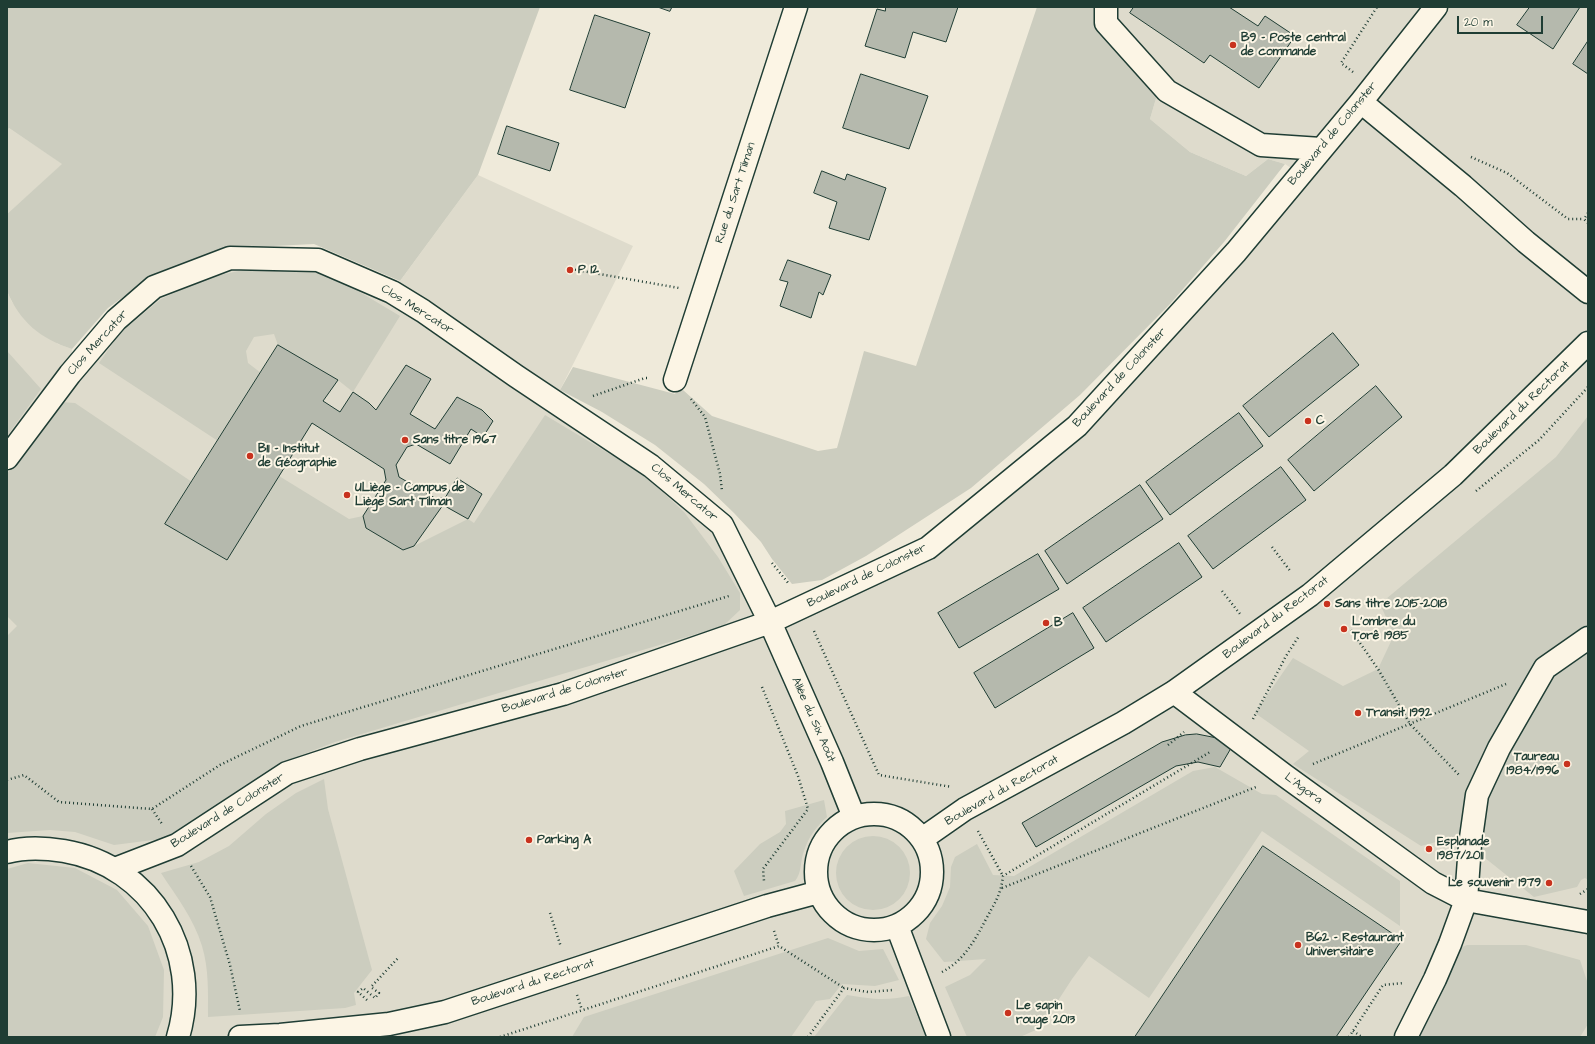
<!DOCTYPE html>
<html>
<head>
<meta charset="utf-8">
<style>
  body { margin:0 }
  #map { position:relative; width:1595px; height:1044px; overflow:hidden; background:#efeada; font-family:"Architects Daughter",sans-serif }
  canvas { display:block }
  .frame { position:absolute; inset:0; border:8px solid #1f3d34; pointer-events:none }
  .scale { position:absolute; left:1457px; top:16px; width:86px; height:18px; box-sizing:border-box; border:2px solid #1f3d34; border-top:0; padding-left:5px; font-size:12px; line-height:14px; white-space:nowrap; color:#1f3d34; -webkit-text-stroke:3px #fcf5e5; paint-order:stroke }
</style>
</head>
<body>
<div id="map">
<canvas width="1595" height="1044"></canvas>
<div class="frame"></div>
<div class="scale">20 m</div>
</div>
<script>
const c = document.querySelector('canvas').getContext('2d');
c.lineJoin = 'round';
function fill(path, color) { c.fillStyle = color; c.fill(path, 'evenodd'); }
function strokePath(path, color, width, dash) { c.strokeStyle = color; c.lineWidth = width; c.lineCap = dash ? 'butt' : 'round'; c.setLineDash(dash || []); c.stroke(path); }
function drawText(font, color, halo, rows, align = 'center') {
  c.font = font + ' "Architects Daughter",sans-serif'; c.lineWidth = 4; c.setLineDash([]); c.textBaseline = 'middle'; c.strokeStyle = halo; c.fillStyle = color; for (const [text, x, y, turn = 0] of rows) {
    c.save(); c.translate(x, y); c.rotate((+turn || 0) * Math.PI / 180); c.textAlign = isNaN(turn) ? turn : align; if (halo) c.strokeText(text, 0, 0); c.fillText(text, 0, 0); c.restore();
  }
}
fill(new Path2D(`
  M 1095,7 L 1588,7 L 1588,1037 L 7,1037 L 7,291 L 12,302 L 58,344 L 72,349 L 70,373 L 116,320 L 230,258 L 318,260 L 392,292 L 478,175 L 633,246 L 560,390 L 557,402 L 722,525 L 770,622 L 928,548 L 1077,426 L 1300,174 L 1285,164 L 1268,159 L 1246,176 L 1190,152 L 1150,119 L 1157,95 L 1094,28 Z
  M 9,128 L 63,164 L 7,214 L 7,131 Z`), '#dedbcc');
fill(new Path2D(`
  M 7,7 L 540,7 L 478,175 L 400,281 L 314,244 L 233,248 L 156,273 L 108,308 L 72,349 C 41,339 20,322 7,291 L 7,214 L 62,164 L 9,128 L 7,131 Z
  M 1037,7 L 1095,7 L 1095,28 L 1157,95 L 1150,119 L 1190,152 L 1246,176 L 1268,159 L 1285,164 L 1224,242 L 1170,304 L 1080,395 L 971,488 L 866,556 L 822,580 L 792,584 L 772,559 L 761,542 L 734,513 L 704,484 L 655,445 L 602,412 L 560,390 L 573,367 L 675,394 L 678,388 L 683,390 L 712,416 L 818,451 L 837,448 L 864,351 L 916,366 Z
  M 304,267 L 348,285 L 400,316 L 353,392 L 338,380 L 278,345 L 274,334 L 254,337 L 246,351 L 248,363 L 261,373 L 218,441 L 99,363 L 120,333 L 161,299 L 207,278 L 252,268 Z
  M 7,351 L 41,389 L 7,436 Z
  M 60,402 L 75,403 L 192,482 L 165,524 L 226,560 L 279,476 L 349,519 L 363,516 L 366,528 L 403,550 L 414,546 L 468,519 L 474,523 L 545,415 L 643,474 L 684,512 L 718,557 L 740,593 L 740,610 L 723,626 L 335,742 L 283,762 L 203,820 L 161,839 L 114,845 L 75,832 L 50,830 L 7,833 L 7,636 L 17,626 L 7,616 L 7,474 Z
  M 1588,416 L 1588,636 L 1543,667 L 1471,791 L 1459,836 L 1421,846 L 1293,764 L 1309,751 L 1255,713 L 1293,658 L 1343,686 L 1378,669 L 1394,635 L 1380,604 L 1556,457 Z
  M 1588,640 L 1588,880 L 1585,878 L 1581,880 L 1577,887 L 1534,897 L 1480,854 L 1483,800 L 1546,669 Z
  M 1215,767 L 1262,794 L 1276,795 L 1400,881 L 1400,926 L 1262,831 L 1149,998 L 1089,956 L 1072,979 L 1048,1016 L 1038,1029 L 1020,1037 L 967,1037 L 945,987 L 970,975 L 986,959 L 944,962 L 926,939 L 930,923 L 942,906 L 950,887 L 951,867 L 955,857 L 977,844 L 993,875 L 1014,876 L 1193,771 Z
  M 324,779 L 328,809 L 372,970 L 354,993 L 356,1005 L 345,1008 L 208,1017 C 208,993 209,969 202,946 C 194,919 176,896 161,873 L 199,862 L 229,846 L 266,814 L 296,793 Z
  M 824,800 L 827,817 C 816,827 809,836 804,851 C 800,861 802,873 795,881 L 744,896 L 734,871 L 760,844 L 780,832 L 786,824 L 785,811 Z
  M836 873a37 37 0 1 1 74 0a37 37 0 1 1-74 0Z
  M 28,863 L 75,868 L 117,890 L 148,926 L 164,970 L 163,1017 L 155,1037 L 7,1037 L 7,869 Z
  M 828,938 L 859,951 L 883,949 L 899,980 L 875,986 L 842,984 L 830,999 L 816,1001 L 791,1037 L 572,1037 L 584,1017 Z
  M 1467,945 L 1526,945 L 1580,960 L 1588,984 L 1588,1024 L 1580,1037 L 1412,1037 L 1453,951 Z
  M 847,995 C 870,999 886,1001 909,996 L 926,1037 L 814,1037 Z`), '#cccdbf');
const building = new Path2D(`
  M 658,7 L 672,7 L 670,11 Z
  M 886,7 L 958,7 L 946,42 L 913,32 L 905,58 L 865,46 L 877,9 L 885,11 Z
  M 1134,7 L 1229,7 L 1258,26 L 1265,16 L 1295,36 L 1259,88 L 1210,55 L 1204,63 L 1130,13 Z
  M 1530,7 L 1580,7 L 1553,49 L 1517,25 Z
  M 595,15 L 650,33 L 625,108 L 570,90 Z
  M 1588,41 L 1588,74 L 1573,64 Z
  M 861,74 L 928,96 L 909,149 L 843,128 Z
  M 507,126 L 559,143 L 550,171 L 498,154 Z
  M 822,171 L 845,180 L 847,174 L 886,188 L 869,240 L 829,228 L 837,202 L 814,193 Z
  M 788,260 L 831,275 L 823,295 L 819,292 L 811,318 L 780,306 L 788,282 L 780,280 Z
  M 1333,333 L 1359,365 L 1269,437 L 1243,406 Z
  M 278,345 L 338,380 L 323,401 L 340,412 L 353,392 L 369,403 L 376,410 L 406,365 L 431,379 L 410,414 L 435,429 L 457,397 L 482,410 L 493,421 L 483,437 L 471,429 L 450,464 L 416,444 L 407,447 L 396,465 L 399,477 L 435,498 L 445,498 L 457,478 L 482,494 L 468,519 L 443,505 L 414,546 L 403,550 L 366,528 L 363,516 L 386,480 L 384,469 L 312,423 L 227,560 L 165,524 Z
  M 1376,386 L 1402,417 L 1314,491 L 1288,460 Z
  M 1239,413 L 1263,446 L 1170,515 L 1146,482 Z
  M 1281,467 L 1306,500 L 1213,569 L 1188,536 Z
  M 1140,485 L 1163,519 L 1067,584 L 1045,551 Z
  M 1179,543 L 1202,577 L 1106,642 L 1083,608 Z
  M 1038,554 L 1059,589 L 959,648 L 938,613 Z
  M 1073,613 L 1094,648 L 995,708 L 974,673 Z
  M 1197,734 L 1222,739 L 1234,743 L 1220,767 L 1198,762 L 1176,766 L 1036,847 L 1022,823 L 1162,742 L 1185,735 Z
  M 1263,846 L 1402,940 L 1395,950 L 1336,1037 L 1135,1037 Z`);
fill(building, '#b5b9ad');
strokePath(building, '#1f3d34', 1);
const minor = new Path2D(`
  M 1106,7 L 1106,23 L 1167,91 L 1261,145 L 1321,149
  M 1361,102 L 1463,186 L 1526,242 L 1588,292
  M 675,380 L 796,7
  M 7,458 L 70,374 L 116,320 L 154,287 L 230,258 L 318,260 L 392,292 L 423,311 L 516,376 L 651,466 L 722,525 L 770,622 L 832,762 L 854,817
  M 1174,692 L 1284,775 L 1433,883 L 1466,900 L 1588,922
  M816 872a58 58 0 1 1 116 0a58 58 0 1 1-116 0Z
  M 922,839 L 965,809 L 1123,723 L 1174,692 L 1310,595 L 1453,475 L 1588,343
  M 115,869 L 177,845 L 287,773 L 360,749 L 563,694 L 770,622 L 928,548 L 1077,426 L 1236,252 L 1361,102 L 1436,7
  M 897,926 L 939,1037
  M 240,1037 L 280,1035 L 389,1024 L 445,1012 L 767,906 L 819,892
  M 1406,1037 L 1435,979 L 1450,944 L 1466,900 L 1470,845 L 1477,795 L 1499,748 L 1545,668 L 1588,638`);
const major = new Path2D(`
  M 7,852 C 25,847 46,848 64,851 C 152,866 203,953 178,1037`);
strokePath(minor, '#1f3d34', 25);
strokePath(major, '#1f3d34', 25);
strokePath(new Path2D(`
  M 1353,72 L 1341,63 L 1377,7
  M 1471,157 L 1507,173 L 1568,219 L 1584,219
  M 1588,213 L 1584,219 L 1588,223
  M 571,269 L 679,288
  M 593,396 L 645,378 L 649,378
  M 691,399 L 705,417 L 720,474 L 722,491
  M 1476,491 L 1539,440 L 1588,387
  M 1272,547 L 1291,572
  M 772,563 L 789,584
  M 1222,591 L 1240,614
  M 1351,630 L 1378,669 L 1410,724 L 1459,775
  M 814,631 L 879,775 L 952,787
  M 762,687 L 798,776 L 808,809 L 763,869 L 764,881
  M 1253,719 L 1286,656 L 1299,636
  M 1168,745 L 1184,732
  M 1313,764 L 1506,684
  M 7,780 L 24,775 L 59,802 L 152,809 L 220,765 L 301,726 L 729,596
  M 152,809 L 162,824
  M 978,831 L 1003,876
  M 191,866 L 210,897 L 230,965 L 240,1011
  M 1002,888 L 1256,787
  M 1580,894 L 1588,889
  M 550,913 L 561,947
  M 774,931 L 779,946
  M 942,972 C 963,961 974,942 985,921 C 994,904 1001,895 1003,876 L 1210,752
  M 577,995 L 582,1010
  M 367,1000 L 358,992 L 363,988 L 375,998 L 379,993 L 371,987 L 399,957
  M 1353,1031 L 1362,1037
  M 500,1037 L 779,946 L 844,988
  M 808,1037 L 844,988 L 868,992 L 893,990
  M 1349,1037 L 1383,985 L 1404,983`), '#1f3d34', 2.5, [1, 3]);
strokePath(minor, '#fcf5e5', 22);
strokePath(major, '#fcf5e5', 22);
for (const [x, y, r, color] of [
  [1233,45,4,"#c8321e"],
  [570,270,4,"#c8321e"],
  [1308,421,4,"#c8321e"],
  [405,440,4,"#c8321e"],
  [250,456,4,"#c8321e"],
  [347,495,4,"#c8321e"],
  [1327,604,4,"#c8321e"],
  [1046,623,4,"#c8321e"],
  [1344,629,4,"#c8321e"],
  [1358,713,4,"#c8321e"],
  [1567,764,4,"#c8321e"],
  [529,840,4,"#c8321e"],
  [1429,849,4,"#c8321e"],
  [1549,883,4,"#c8321e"],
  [1298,945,4,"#c8321e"],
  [1008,1013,4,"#c8321e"]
]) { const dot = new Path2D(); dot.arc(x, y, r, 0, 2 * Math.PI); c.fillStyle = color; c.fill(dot); strokePath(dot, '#fcf5e5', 1.5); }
drawText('bold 12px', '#1f3d34', '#fcf5e5', [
  ["B9 - Poste central",1241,38],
  ["de commande",1241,52],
  ["P 12",578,270],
  ["C",1316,421],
  ["Sans titre 1967",413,440],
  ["B11 - Institut",258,449],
  ["de Géographie",258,463],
  ["ULiège - Campus de",355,488],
  ["Liège Sart Tilman",355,502],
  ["Sans titre 2015-2018",1335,604],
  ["L'ombre du",1352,622],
  ["Torê 1985",1352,636],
  ["B",1054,623],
  ["Transit 1992",1366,713],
  ["Taureau",1559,757,"right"],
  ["1984/1996",1559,771,"right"],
  ["Parking A",537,840],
  ["Esplanade",1437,842],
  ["1987/2011",1437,856],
  ["Le souvenir 1979",1541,883,"right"],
  ["B62 - Restaurant",1306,938],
  ["Universitaire",1306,952],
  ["Le sapin",1016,1006],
  ["rouge 2013",1016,1020]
], 'left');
drawText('12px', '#1f3d34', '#fcf5e5', [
  ["Boulevard de Colonster",1333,134,-50],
  ["Rue du Sart Tilman",736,193,-72],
  ["Clos Mercator",417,310,32],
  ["Clos Mercator",98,343,-48],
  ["Boulevard de Colonster",1120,378,-47],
  ["Boulevard du Rectorat",1522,408,-44],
  ["Clos Mercator",684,493,40],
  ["Boulevard de Colonster",867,576,-26],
  ["Boulevard du Rectorat",1276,618,-37],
  ["Boulevard de Colonster",565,691,-17],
  ["Allée du Six Août",813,720,66],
  ["L'Agora",1303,789,36],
  ["Boulevard du Rectorat",1002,791,-30],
  ["Boulevard de Colonster",228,811,-32],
  ["Boulevard du Rectorat",533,983,-18]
]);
</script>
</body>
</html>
